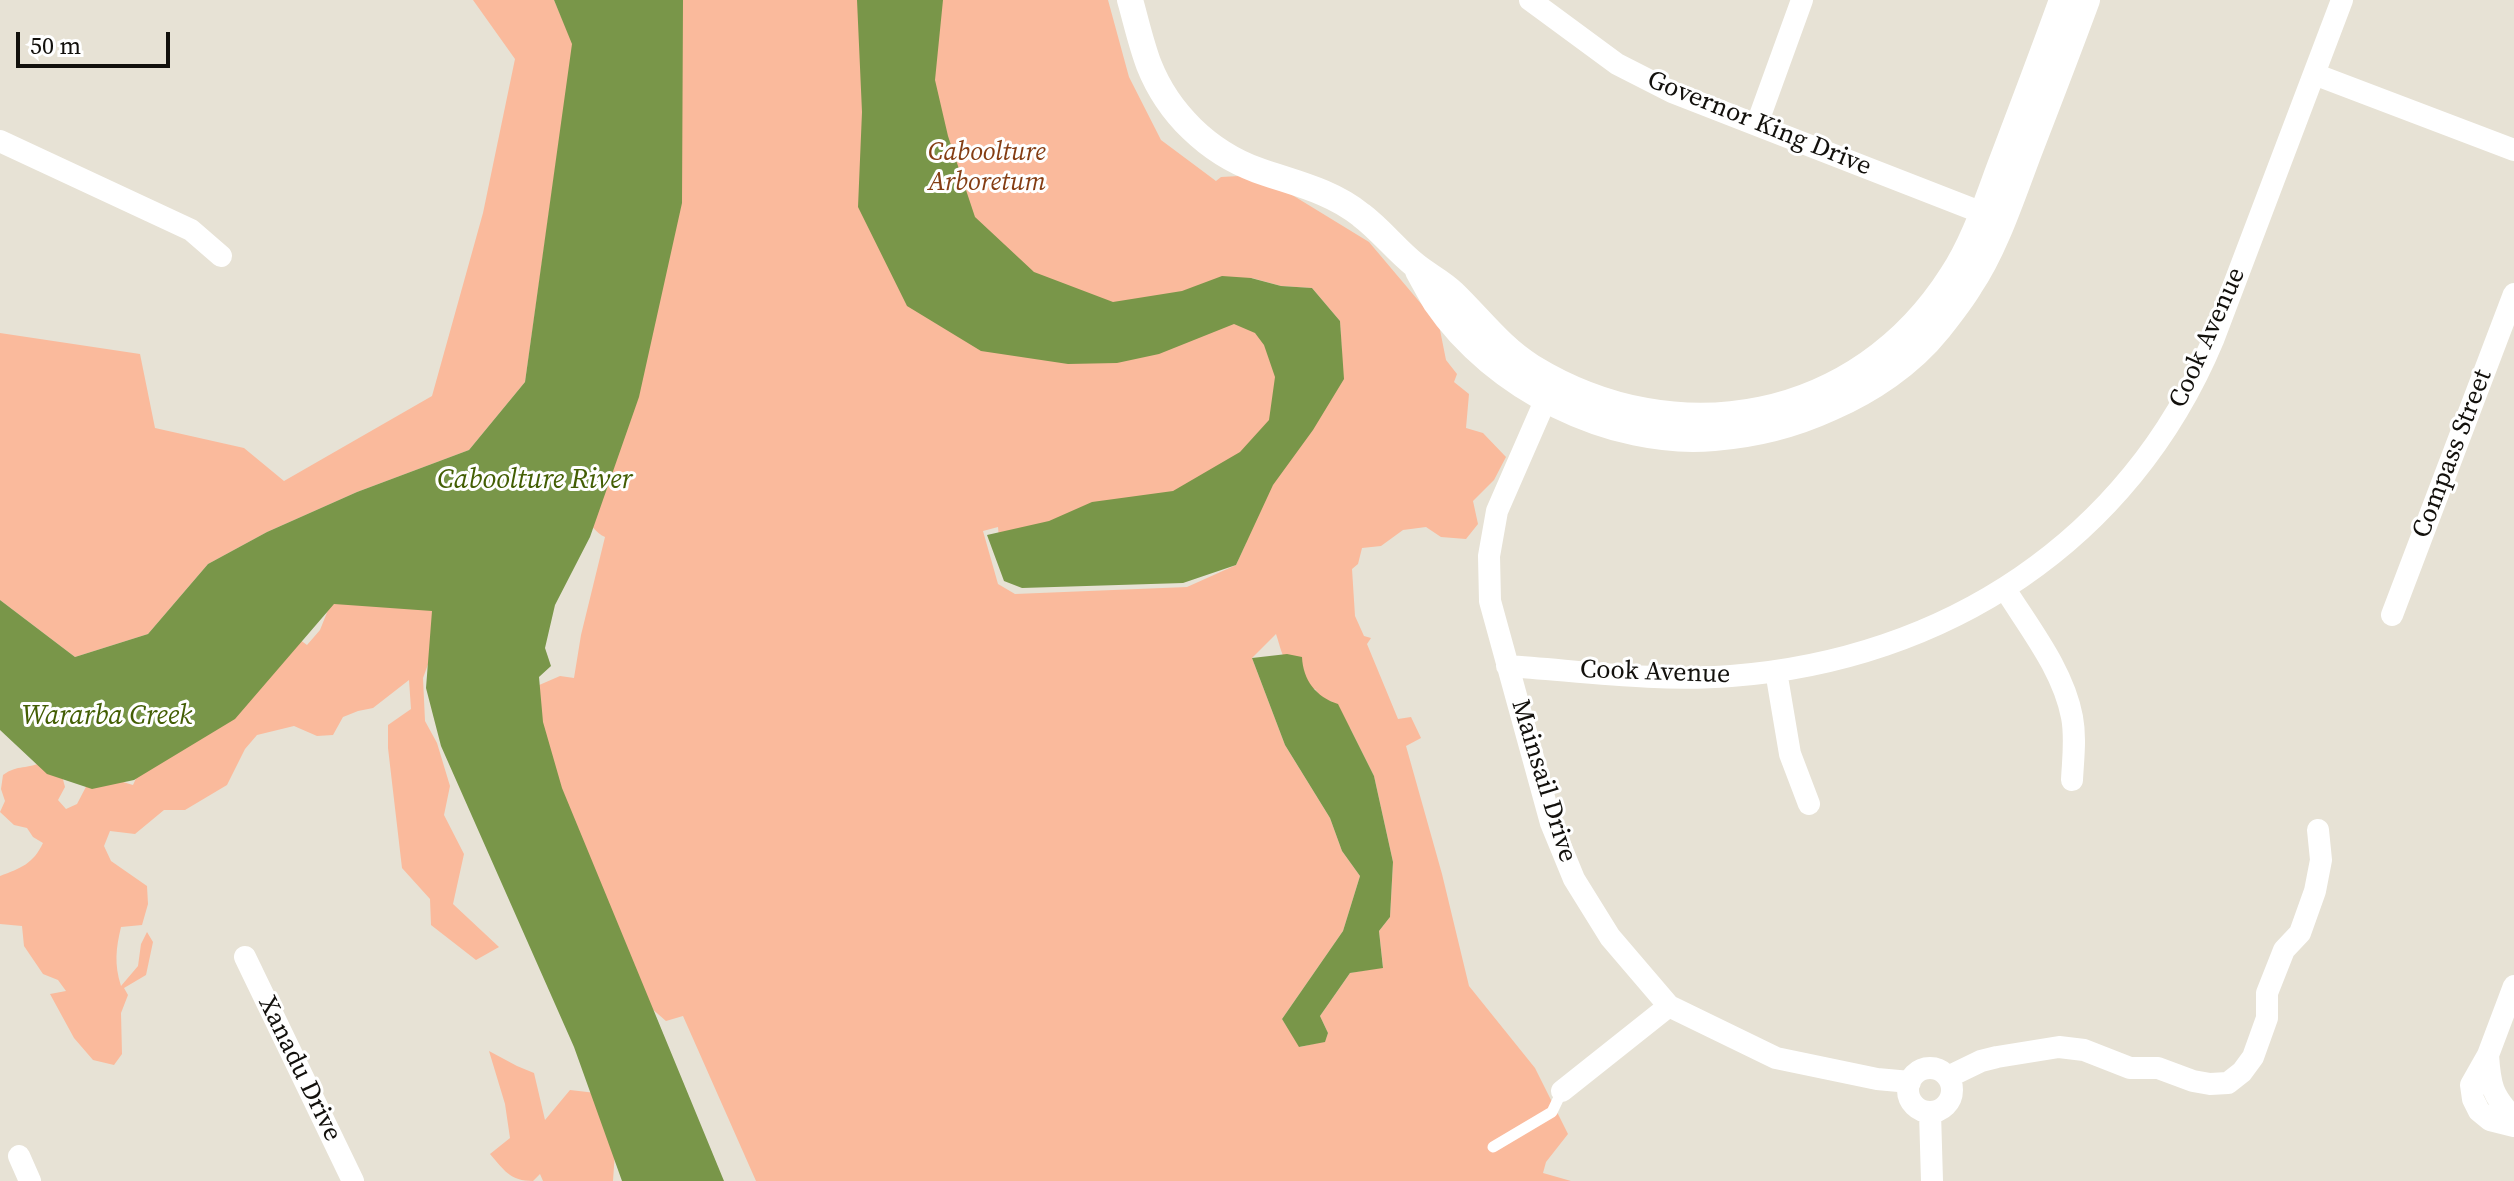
<!DOCTYPE html>
<html>
<head>
<meta charset="utf-8">
<style>
  body { margin:0 }
  #map { position:relative; width:2514px; height:1181px; overflow:hidden; background:#e7e2d5; font-family:"Source Serif 4",serif }
  canvas { display:block }
  .scale { position:absolute; left:16px; top:32px; width:154px; height:36px; box-sizing:border-box; border:4px solid #12100c; border-top:0; padding-left:10px; font-size:24px; line-height:28px; white-space:nowrap; color:#12100c; -webkit-text-stroke:6px #fff; paint-order:stroke }
</style>
</head>
<body>
<div id="map">
<canvas width="2514" height="1181"></canvas>
<div class="scale">50 m</div>
</div>
<script>
const c = document.querySelector('canvas').getContext('2d');
c.lineJoin = 'round';
function fill(path, color) { c.fillStyle = color; c.fill(path, 'evenodd'); }
function strokePath(path, color, width, dash) { c.strokeStyle = color; c.lineWidth = width; c.lineCap = dash ? 'butt' : 'round'; c.setLineDash(dash || []); c.stroke(path); }
function drawText(font, color, halo, rows, align = 'center') {
  c.font = font + ' "Source Serif 4",serif'; c.lineWidth = 6; c.setLineDash([]); c.textBaseline = 'middle'; c.strokeStyle = halo; c.fillStyle = color; for (const [text, x, y, turn = 0] of rows) {
    c.save(); c.translate(x, y); c.rotate((+turn || 0) * Math.PI / 180); c.textAlign = isNaN(turn) ? turn : align; if (halo) c.strokeText(text, 0, 0); c.fillText(text, 0, 0); c.restore();
  }
}
fill(new Path2D(`
  M 473,0 L 554,0 L 573,44 L 525,382 L 469,450 L 357,492 L 267,532 L 208,564 L 148,634 L 75,657 L 0,600 L 0,333 L 140,354 L 155,428 L 244,448 L 284,481 L 432,396 L 483,213 L 515,59 Z
  M 661,0 L 1108,0 L 1129,77 L 1161,140 L 1216,181 L 1221,177 L 1240,176 L 1284,190 L 1369,242 L 1439,325 L 1446,360 L 1457,374 L 1454,382 L 1469,394 L 1466,428 L 1483,433 L 1506,457 L 1494,480 L 1473,501 L 1478,524 L 1466,539 L 1441,537 L 1426,527 L 1403,530 L 1381,546 L 1362,548 L 1358,564 L 1352,569 L 1355,616 L 1364,636 L 1371,638 L 1367,644 L 1398,719 L 1411,717 L 1421,738 L 1406,746 L 1442,874 L 1469,986 L 1535,1068 L 1568,1134 L 1546,1162 L 1543,1173 L 1571,1181 L 1615,1181 L 756,1181 L 683,1016 L 666,1021 L 643,1001 L 538,756 L 530,689 L 560,676 L 574,678 L 581,635 L 605,537 C 586,528 583,505 582,486 L 606,465 L 627,402 L 617,379 L 626,348 L 644,324 L 635,302 L 656,277 L 657,247 L 669,221 L 656,191 L 672,176 L 658,162 L 654,127 L 674,106 L 673,85 L 653,82 L 639,57 L 669,39 L 674,22 ZM 1252,278 L 1281,286 L 1312,288 L 1340,321 L 1342,357 L 1321,404 L 1297,433 L 1275,440 L 1274,457 L 1263,484 L 1241,493 L 1236,512 L 1246,524 L 1240,534 L 1246,543 L 1236,565 L 1187,587 L 1015,594 L 998,584 L 983,531 L 998,527 L 999,538 L 1049,529 L 1092,509 L 1185,494 L 1217,479 L 1258,448 L 1281,419 L 1294,379 L 1286,345 L 1262,318 L 1243,320 L 1251,294 ZM 1276,634 C 1281,648 1282,663 1297,670 L 1303,688 L 1315,689 L 1322,699 L 1333,702 L 1327,707 L 1329,719 L 1340,730 L 1350,728 L 1374,776 L 1393,862 L 1390,917 L 1379,931 L 1383,967 L 1350,973 L 1320,1016 L 1328,1033 L 1325,1041 L 1300,1047 L 1282,1019 L 1343,931 L 1360,876 L 1342,851 L 1330,818 L 1285,745 L 1252,658 Z
  M 334,595 L 443,600 L 437,640 L 423,678 L 425,721 L 437,743 L 450,786 L 444,815 L 464,854 L 453,904 L 499,947 L 476,960 L 431,925 L 430,899 L 402,868 L 388,748 L 388,725 L 411,709 L 409,680 L 373,708 L 358,711 L 343,717 L 333,735 L 317,736 L 294,726 L 257,735 L 245,749 L 227,785 L 185,810 L 164,810 L 135,834 L 110,831 L 104,846 L 111,861 L 147,886 L 148,904 L 142,925 L 121,927 C 116,948 114,964 121,986 L 138,966 L 141,944 L 147,932 L 153,942 L 146,975 L 124,988 L 128,995 L 121,1013 L 122,1054 L 114,1065 L 93,1060 L 74,1038 L 50,994 L 66,991 L 58,980 L 43,974 L 24,946 L 22,926 L 0,924 L 0,876 C 21,868 33,864 43,843 L 33,837 L 27,828 L 14,825 L 0,812 L 5,801 L 1,789 L 3,775 C 18,764 27,770 44,761 L 61,772 L 65,787 L 58,800 L 66,809 L 77,804 L 89,781 L 113,779 L 133,785 L 144,761 L 292,634 L 307,645 L 320,630 Z
  M 489,1051 L 517,1066 L 534,1073 L 545,1120 L 570,1090 L 596,1093 L 616,1137 L 613,1181 L 543,1181 L 540,1174 L 533,1181 C 510,1181 504,1170 490,1154 L 510,1138 L 505,1104 Z`), '#faba9c');
fill(new Path2D(`
  M 554,0 L 683,0 L 682,203 L 639,397 L 590,537 L 555,605 L 545,648 L 551,666 L 539,677 L 543,722 L 562,788 L 724,1181 L 622,1181 L 574,1047 L 441,746 L 426,688 L 432,611 L 334,604 L 235,719 L 134,780 L 92,789 L 47,774 L 0,730 L 0,600 L 75,657 L 148,634 L 208,564 L 267,532 L 357,492 L 469,450 L 525,382 L 572,44 Z
  M 857,0 L 943,0 L 935,80 L 948,136 L 975,217 L 1034,272 L 1113,302 L 1182,291 L 1222,276 L 1251,278 L 1281,286 L 1312,288 L 1340,321 L 1344,379 L 1313,430 L 1273,485 L 1236,565 L 1183,583 L 1022,588 L 1004,581 L 987,535 L 1049,521 L 1092,502 L 1173,491 L 1240,452 L 1269,420 L 1275,377 L 1264,345 L 1255,333 L 1234,324 L 1159,354 L 1117,363 L 1068,364 L 981,351 L 907,306 L 858,207 L 862,112 Z
  M 1287,654 L 1302,657 C 1303,680 1316,697 1338,704 L 1374,776 L 1393,862 L 1390,917 L 1379,931 L 1383,968 L 1350,973 L 1320,1016 L 1328,1033 L 1325,1042 L 1299,1047 L 1282,1019 L 1343,931 L 1360,876 L 1342,851 L 1330,818 L 1285,745 L 1252,658 Z`), '#799649');
strokePath(new Path2D(`
  M 1493,1147 L 1552,1112 L 1562,1091`), '#fff', 11);
strokePath(new Path2D(`
  M 1530,0 L 1617,64 L 1672,92 L 1998,219
  M 2314,74 L 2514,150
  M 1757,124 L 1802,0
  M 0,141 L 191,230 L 221,256
  M 1552,385 L 1497,511 L 1489,556 L 1490,601 L 1551,823 L 1574,879 L 1610,937 L 1669,1006 L 1776,1058 L 1877,1079 L 1910,1082
  M 2005,589 C 2030,629 2063,670 2072,717 C 2076,738 2073,759 2072,780
  M 2392,615 L 2514,294
  M 1507,666 C 1581,671 1657,682 1731,676 C 1945,660 2129,541 2213,340 L 2342,0
  M 1776,671 L 1790,754 L 1809,804
  M 245,957 L 353,1181
  M 2514,986 L 2488,1055 L 2471,1085 L 2473,1099 L 2479,1111 L 2490,1120 L 2514,1126
  M 2488,1055 C 2490,1085 2492,1096 2514,1118
  M1908 1090a22 22 0 1 1 44 0a22 22 0 1 1-44 0Z
  M 1948,1077 L 1981,1061 L 1997,1057 L 2059,1047 L 2084,1050 L 2130,1068 L 2158,1068 L 2193,1081 L 2210,1084 L 2228,1083 L 2242,1072 L 2253,1057 L 2267,1018 L 2267,993 L 2284,950 L 2300,933 L 2315,891 L 2321,860 L 2318,830
  M 1562,1091 L 1669,1006
  M 1930,1112 L 1932,1181
  M 19,1156 L 30,1181`), '#fff', 22);
strokePath(new Path2D(`
  M 1130,0 C 1136,21 1141,44 1149,65 C 1168,113 1208,152 1257,170 C 1293,183 1330,190 1361,215 C 1381,230 1396,250 1415,265 C 1427,275 1442,282 1453,293 C 1479,318 1501,348 1532,367 C 1677,456 1859,422 1952,275 C 1975,240 1988,197 2003,158 C 2023,105 2043,53 2062,0
  M 1418,271 C 1424,282 1430,293 1436,303 C 1494,388 1611,447 1714,438 C 1755,435 1794,425 1831,408 C 1870,391 1911,364 1938,330 C 1949,316 1961,301 1970,286 C 1996,248 2014,191 2031,147 C 2050,98 2069,49 2087,0`), '#fff', 26);
drawText('26px', '#12100c', '#fff', [
  ["Governor King Drive",1759,124,22],
  ["Cook Avenue",2208,338,-66],
  ["Compass Street",2453,454,-69],
  ["Cook Avenue",1655,673,2],
  ["Mainsail Drive",1543,781,73],
  ["Xanadu Drive",299,1069,64]
]);
drawText('italic 26px', '#843d13', '#fff', [
  ["Caboolture",987,153],
  ["Arboretum",987,183]
]);
drawText('italic 28px', '#435e04', '#fff', [
  ["Caboolture River",535,481],
  ["Wararba Creek",107,717]
]);
</script>
</body>
</html>
